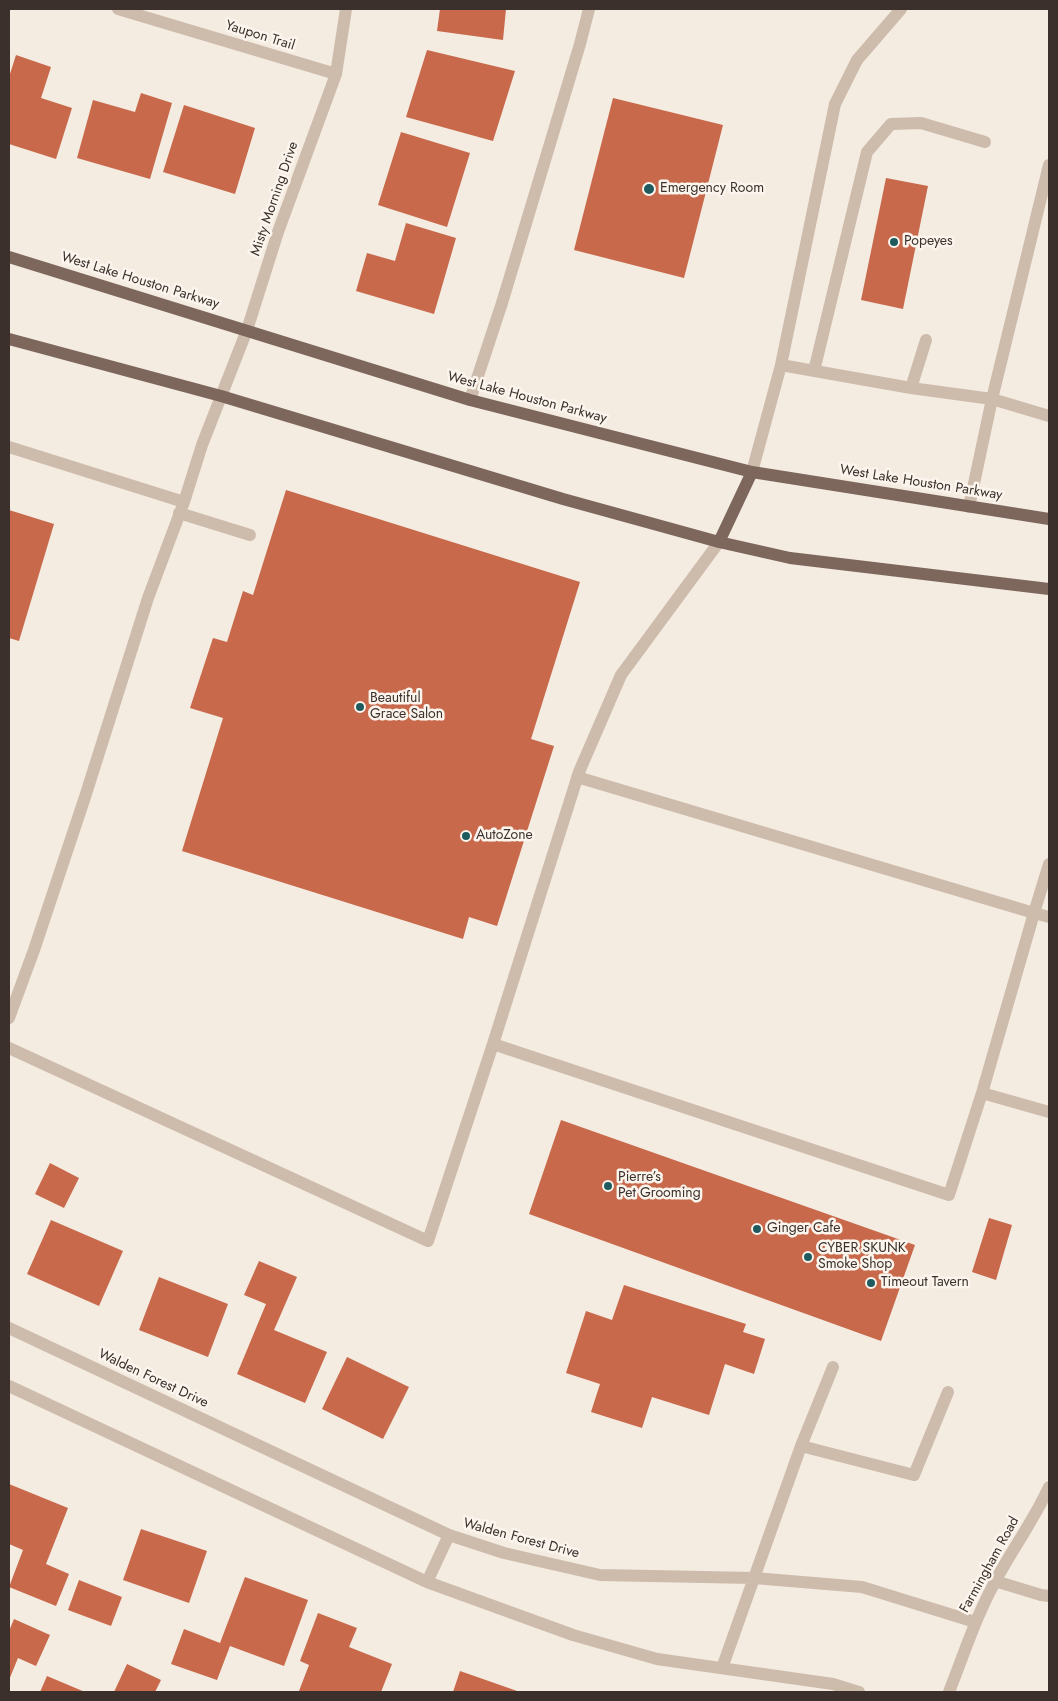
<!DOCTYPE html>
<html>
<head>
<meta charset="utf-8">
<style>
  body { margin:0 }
  #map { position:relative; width:1058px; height:1701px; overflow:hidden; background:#f4ebe1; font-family:Jost,sans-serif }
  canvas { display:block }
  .frame { position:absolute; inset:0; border:10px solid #3b302b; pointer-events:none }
</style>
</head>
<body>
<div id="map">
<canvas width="1058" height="1701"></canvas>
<div class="frame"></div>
</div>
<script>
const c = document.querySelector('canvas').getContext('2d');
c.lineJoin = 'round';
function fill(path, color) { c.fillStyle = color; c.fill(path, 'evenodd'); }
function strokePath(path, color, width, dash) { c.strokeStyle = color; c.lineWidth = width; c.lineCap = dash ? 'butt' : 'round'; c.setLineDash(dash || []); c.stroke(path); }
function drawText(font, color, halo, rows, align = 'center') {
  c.font = font + ' Jost,sans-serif'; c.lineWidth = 5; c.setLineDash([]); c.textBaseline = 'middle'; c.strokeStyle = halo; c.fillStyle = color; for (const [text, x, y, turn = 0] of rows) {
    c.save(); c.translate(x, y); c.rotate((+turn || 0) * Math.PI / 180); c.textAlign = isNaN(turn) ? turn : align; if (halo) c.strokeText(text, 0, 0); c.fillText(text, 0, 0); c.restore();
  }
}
fill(new Path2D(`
  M 440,9 L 506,9 L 503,40 L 437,31 Z
  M 427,50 L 515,71 L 493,141 L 406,117 Z
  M 16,55 L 51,67 L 41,98 L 72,108 L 56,159 L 9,144 L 9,77 Z
  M 141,93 L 172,103 L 150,179 L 77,158 L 93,100 L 135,112 Z
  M 613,98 L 723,125 L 684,278 L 574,250 Z
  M 184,105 L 255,128 L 235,194 L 163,172 Z
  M 401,132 L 470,153 L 447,227 L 378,205 Z
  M 886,178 L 928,186 L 903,309 L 861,300 Z
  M 406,223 L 456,238 L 434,314 L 356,291 L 367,253 L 395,261 Z
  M 286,490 L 580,582 L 531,739 L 554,746 L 497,926 L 469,917 L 463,939 L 182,851 L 223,718 L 190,708 L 213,638 L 227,642 L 243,591 L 253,595 Z
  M 9,510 L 54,524 L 19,641 L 9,638 Z
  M 561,1120 L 915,1245 L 881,1341 L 529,1214 Z
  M 50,1163 L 79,1178 L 64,1208 L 35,1194 Z
  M 989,1218 L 1012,1225 L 996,1280 L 972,1272 Z
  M 51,1220 L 123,1251 L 99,1306 L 27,1274 Z
  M 259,1261 L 297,1277 L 274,1330 L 327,1352 L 305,1403 L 237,1374 L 266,1304 L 244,1295 Z
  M 159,1277 L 228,1304 L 208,1357 L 139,1330 Z
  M 624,1285 L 746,1324 L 743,1332 L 765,1339 L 754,1374 L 725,1364 L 709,1415 L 652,1397 L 642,1428 L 591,1412 L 600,1384 L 566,1373 L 586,1311 L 612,1320 Z
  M 347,1357 L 409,1387 L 383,1439 L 322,1409 Z
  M 9,1484 L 68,1508 L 46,1564 L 69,1574 L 56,1606 L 9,1587 L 23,1550 L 9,1544 Z
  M 141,1529 L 207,1551 L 189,1603 L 123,1580 Z
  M 245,1577 L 308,1600 L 284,1666 L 230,1646 L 217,1680 L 171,1664 L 184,1629 L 220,1643 Z
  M 79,1580 L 122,1597 L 111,1626 L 68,1610 Z
  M 318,1613 L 357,1628 L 349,1647 L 392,1664 L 381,1692 L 299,1691 L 309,1665 L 300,1661 Z
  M 14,1619 L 50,1635 L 36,1666 L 18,1658 L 9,1680 L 9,1631 Z
  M 127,1664 L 161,1680 L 155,1692 L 114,1692 Z
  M 460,1671 L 520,1692 L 453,1692 Z
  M 47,1676 L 85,1692 L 40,1692 Z`), '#c8694b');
strokePath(new Path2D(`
  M 118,9 L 336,74
  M 781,365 L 835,104 L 857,60 L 901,9
  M 814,371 L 867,152 L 891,124 L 921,123 L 985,142
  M 911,388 L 926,340
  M 470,400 L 502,303 L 580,44 L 589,9
  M 9,447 L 184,502
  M 752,472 L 781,365 L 911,388 L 992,399 L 1049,416
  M 969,507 L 992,399 L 1049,165
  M 179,513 L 250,535
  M 577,777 L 1034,913 L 982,1093 L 1049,1112
  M 1049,864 L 1034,913 L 1049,917
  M 9,1018 L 34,950 L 85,797 L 148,598 L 184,502 L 202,445 L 247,330 L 278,232 L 336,74 L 346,9
  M 493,1044 L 949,1195 L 982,1093
  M 9,1048 L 428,1241 L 493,1044 L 579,772 L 621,675 L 719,542
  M 9,1328 L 449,1535 L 504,1553 L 600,1575 L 754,1578 L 862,1587 L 975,1622
  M 9,1386 L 427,1582 L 573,1635 L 657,1659 L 833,1684 L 859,1692
  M 801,1446 L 914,1475 L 948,1392
  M 995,1581 L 1041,1595 L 1049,1596
  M 427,1582 L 449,1535
  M 722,1668 L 801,1446 L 833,1367
  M 949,1692 C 964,1654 976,1616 996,1580 C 1013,1548 1034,1520 1049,1487`), '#cdbbac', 12);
strokePath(new Path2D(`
  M 9,257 L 470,400 L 752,472 L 1049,519
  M 9,339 L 221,396 L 563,499 L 719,542 L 790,558 L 1049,589
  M 719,542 L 752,472`), '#7d675c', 12);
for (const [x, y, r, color] of [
  [649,189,6,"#1f5a5e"],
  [894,242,5,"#1f5a5e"],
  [360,707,5,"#1f5a5e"],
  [466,836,5,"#1f5a5e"],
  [608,1186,5,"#1f5a5e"],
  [757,1229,5,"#1f5a5e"],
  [808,1257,5,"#1f5a5e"],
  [871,1283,5,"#1f5a5e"]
]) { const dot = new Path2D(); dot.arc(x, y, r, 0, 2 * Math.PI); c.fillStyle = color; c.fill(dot); strokePath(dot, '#fbf5ee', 2); }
drawText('14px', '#3b302b', '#fbf5ee', [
  ["Yaupon Trail",260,36,17],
  ["Misty Morning Drive",275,199,-71],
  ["West Lake Houston Parkway",140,281,17],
  ["West Lake Houston Parkway",527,398,15],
  ["West Lake Houston Parkway",921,483,9],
  ["Walden Forest Drive",153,1379,25],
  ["Walden Forest Drive",521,1539,15],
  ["Farmingham Road",990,1565,-61]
]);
drawText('14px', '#3b302b', '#fbf5ee', [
  ["Emergency Room",660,189],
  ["Popeyes",904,242],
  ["Beautiful",370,699],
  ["Grace Salon",370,715],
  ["AutoZone",476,836],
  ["Pierre’s",618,1178],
  ["Pet Grooming",618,1194],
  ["Ginger Cafe",767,1229],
  ["CYBER SKUNK",818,1249],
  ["Smoke Shop",818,1265],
  ["Timeout Tavern",881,1283]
], 'left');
</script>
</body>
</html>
